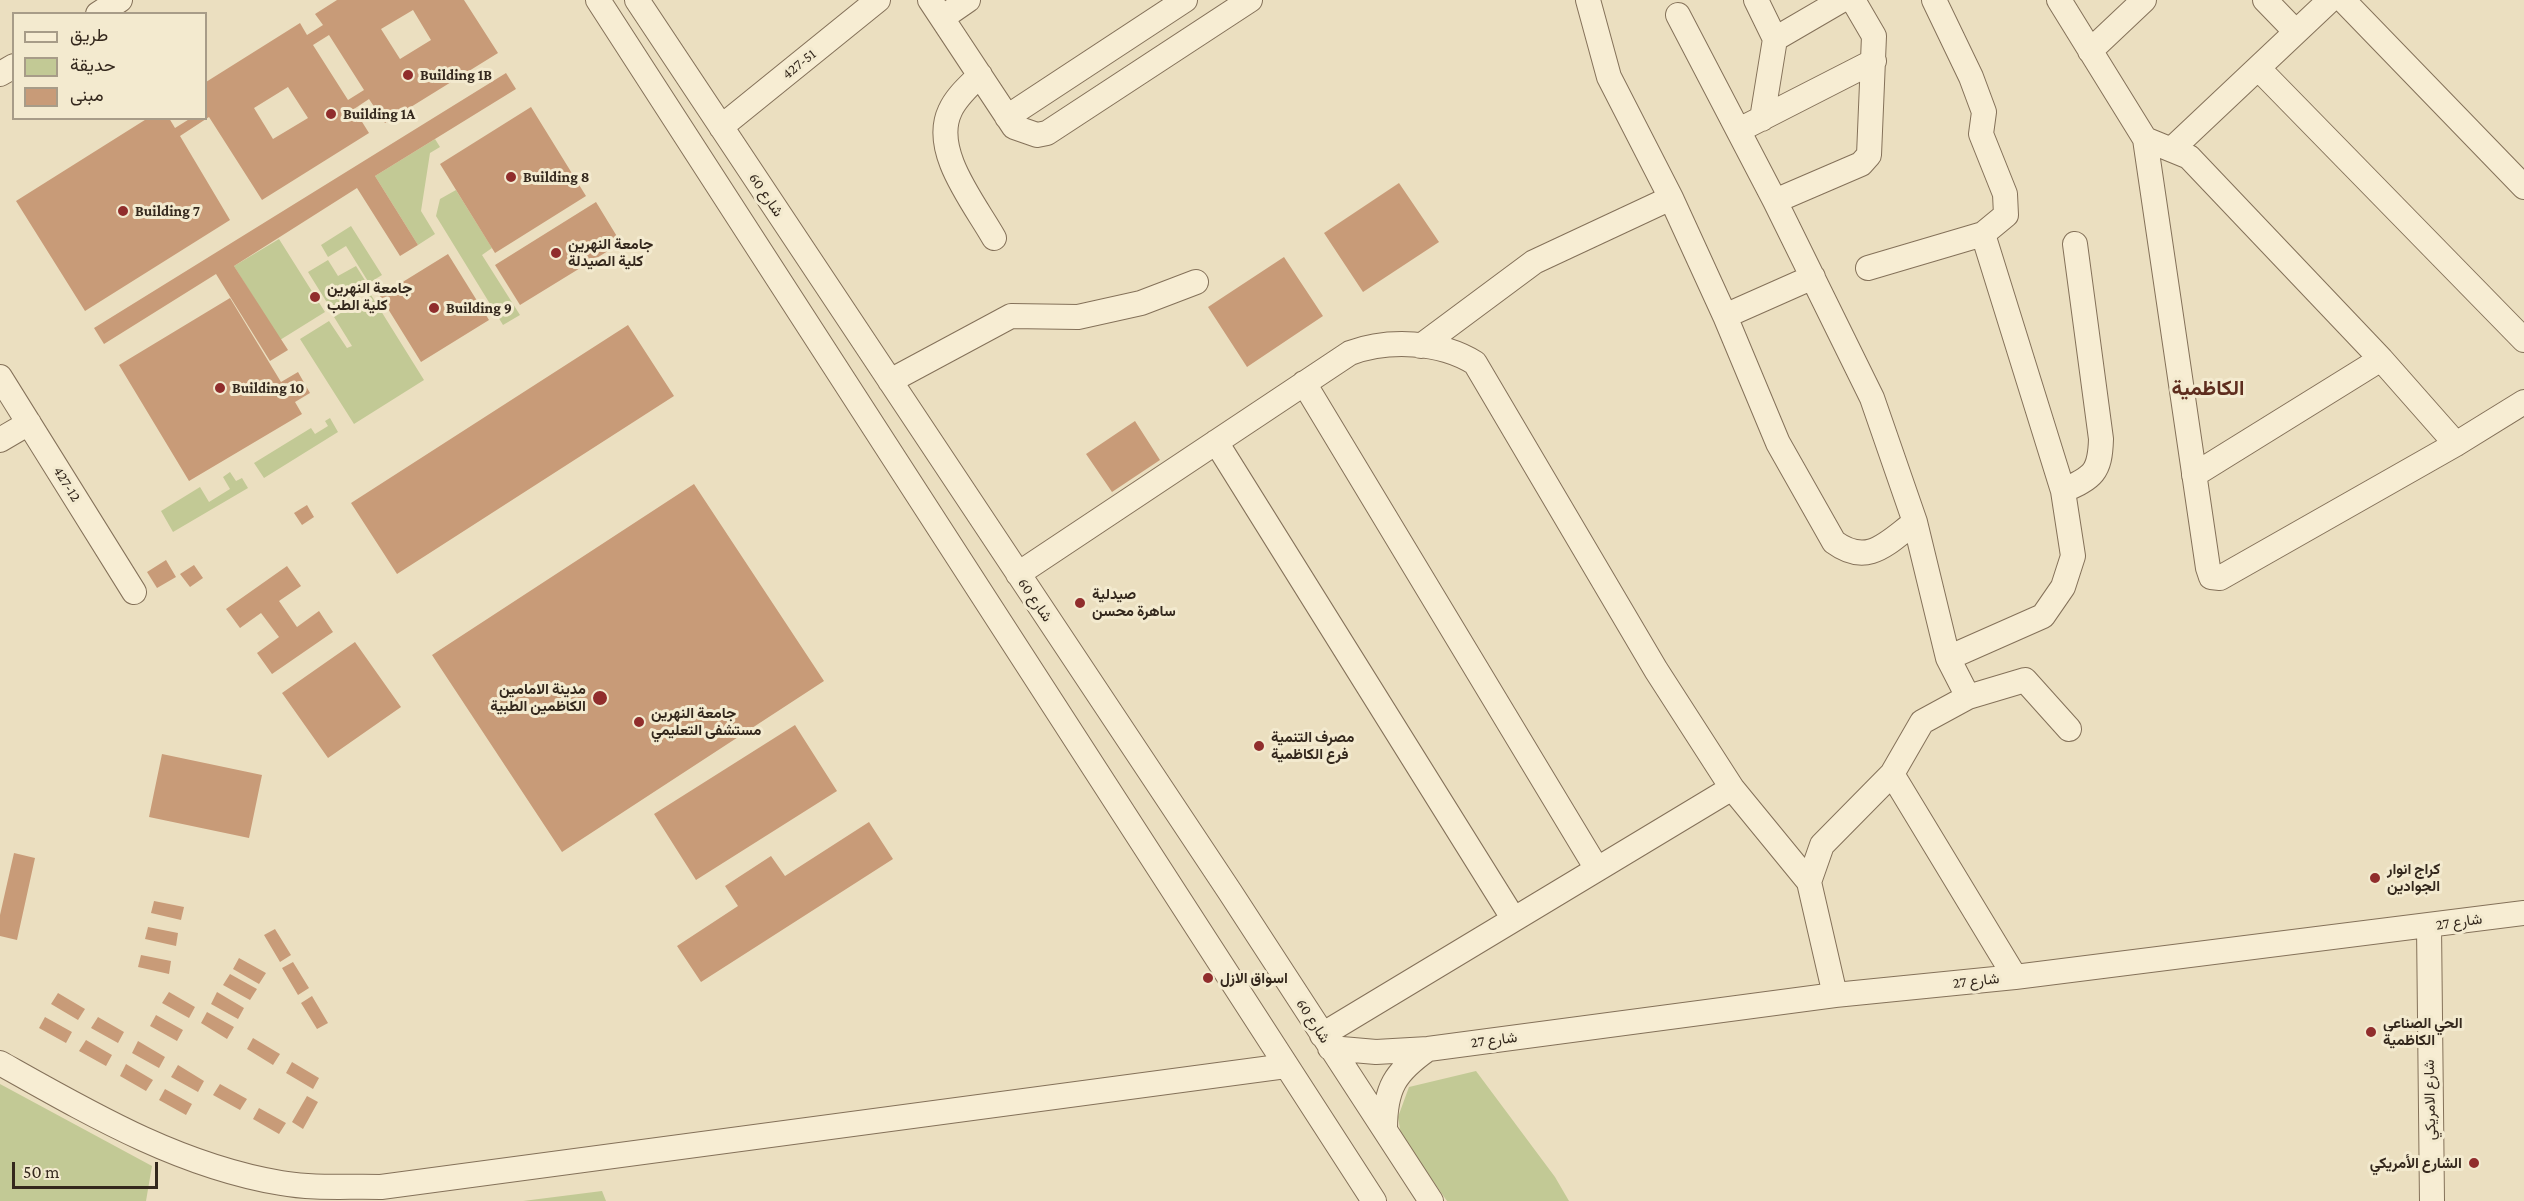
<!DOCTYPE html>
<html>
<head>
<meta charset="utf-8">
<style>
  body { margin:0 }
  #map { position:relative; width:2524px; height:1201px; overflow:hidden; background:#ebdfc0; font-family:"Crimson Pro",Vazirmatn,serif }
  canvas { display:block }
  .legend { position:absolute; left:12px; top:12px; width:195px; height:108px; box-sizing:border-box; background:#f3eacf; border:2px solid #a79c88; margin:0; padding:8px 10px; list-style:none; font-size:18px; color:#34281d }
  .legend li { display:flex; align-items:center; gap:12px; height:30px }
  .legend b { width:30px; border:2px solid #a79c88 }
  .scale { position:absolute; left:12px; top:1162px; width:146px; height:27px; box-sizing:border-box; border:3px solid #34281d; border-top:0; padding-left:8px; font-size:18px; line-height:21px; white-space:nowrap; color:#34281d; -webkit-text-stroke:4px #f3eacf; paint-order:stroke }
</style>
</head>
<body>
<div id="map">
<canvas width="2524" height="1201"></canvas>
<ul class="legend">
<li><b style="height:8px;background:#f7edd3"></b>طريق</li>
<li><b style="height:16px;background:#c2c995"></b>حديقة</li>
<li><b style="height:16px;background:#c89b78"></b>مبنى</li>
</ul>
<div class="scale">50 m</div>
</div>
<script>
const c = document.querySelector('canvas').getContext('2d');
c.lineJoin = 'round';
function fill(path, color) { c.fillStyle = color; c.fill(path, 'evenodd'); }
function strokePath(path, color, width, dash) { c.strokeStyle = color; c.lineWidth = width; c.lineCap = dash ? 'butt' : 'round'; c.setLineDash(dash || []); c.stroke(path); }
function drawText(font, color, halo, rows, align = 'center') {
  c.font = font + ' "Crimson Pro",Vazirmatn,serif'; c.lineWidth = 6; c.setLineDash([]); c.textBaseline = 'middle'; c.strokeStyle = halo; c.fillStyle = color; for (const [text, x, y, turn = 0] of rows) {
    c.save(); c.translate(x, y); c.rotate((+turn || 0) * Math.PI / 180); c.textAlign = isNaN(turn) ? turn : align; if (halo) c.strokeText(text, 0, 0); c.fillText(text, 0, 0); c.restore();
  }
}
fill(new Path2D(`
  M 435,139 L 440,147 L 430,153 L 421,211 L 435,234 L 418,245 L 375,176 Z
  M 456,190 L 492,248 L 482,255 L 520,315 L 503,325 L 436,216 L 440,199 Z
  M 351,226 L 382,275 L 369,283 L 346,246 L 328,257 L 321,245 Z
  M 279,239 L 325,312 L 280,340 L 234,266 Z
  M 328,260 L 338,276 L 356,266 L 366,282 L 360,285 L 362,290 L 331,309 L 308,272 Z
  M 371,295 L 424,380 L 354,424 L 300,339 L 329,321 L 347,348 L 352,346 L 334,317 Z
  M 330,418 L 338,432 L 264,478 L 254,463 L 311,428 L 315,434 L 328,426 L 325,421 Z
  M 230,472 L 236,481 L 242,478 L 248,488 L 173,532 L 161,511 L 200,487 L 209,502 L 230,489 L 223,477 Z
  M 1476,1071 L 1555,1177 L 1569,1201 L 1447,1201 L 1401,1135 L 1398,1117 L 1409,1087 Z
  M 0,1084 L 152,1166 L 146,1201 L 0,1201 Z
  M 602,1191 L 606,1201 L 523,1201 Z`), '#c2c995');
fill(new Path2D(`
  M 337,0 L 464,0 L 498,53 L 385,123 L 369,99 L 354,109 L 369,133 L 262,200 L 209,117 L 180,136 L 230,220 L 85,311 L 16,201 L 148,118 L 169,118 L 175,128 L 191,118 L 206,118 L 206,82 L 300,23 L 307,35 L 323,25 L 315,14 ZM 413,10 L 431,40 L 400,59 L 381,29 ZM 329,35 L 364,90 L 348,100 L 313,45 ZM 288,87 L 308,118 L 273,139 L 254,108 Z
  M 506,73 L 516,89 L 375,176 L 418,245 L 400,256 L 357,188 L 234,266 L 288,350 L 270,361 L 216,274 L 104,344 L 94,328 Z
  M 531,107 L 586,196 L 495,253 L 440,164 Z
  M 1399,183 L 1439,242 L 1363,292 L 1324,233 Z
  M 596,202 L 621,243 L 520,305 L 495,265 Z
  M 448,254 L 489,320 L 421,362 L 380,296 Z
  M 1284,257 L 1323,316 L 1247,367 L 1208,307 Z
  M 230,298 L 281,382 L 298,372 L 310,393 L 295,402 L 302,414 L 189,481 L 119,365 Z
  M 628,325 L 674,396 L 397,574 L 351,503 Z
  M 1135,421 L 1160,460 L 1112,492 L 1086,454 Z
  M 694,484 L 824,681 L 562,852 L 432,655 Z
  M 307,505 L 314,517 L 302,525 L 294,513 Z
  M 166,560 L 176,577 L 157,588 L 147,572 Z
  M 194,565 L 203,578 L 190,587 L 180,574 Z
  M 287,566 L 301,586 L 279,601 L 297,627 L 319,611 L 333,632 L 272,674 L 257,653 L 279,637 L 261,613 L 240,628 L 226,609 Z
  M 355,642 L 401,707 L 328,758 L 282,693 Z
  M 795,725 L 837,791 L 696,880 L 654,814 Z
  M 162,754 L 262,775 L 249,838 L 149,817 Z
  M 869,822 L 893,859 L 701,982 L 677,946 L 738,906 L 725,886 L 771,856 L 785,876 Z
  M 14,853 L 35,858 L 17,940 L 0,936 L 0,915 Z
  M 154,901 L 184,907 L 181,920 L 151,913 Z
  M 148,927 L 178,933 L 176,946 L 145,939 Z
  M 275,929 L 291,955 L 280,962 L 264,935 Z
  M 141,955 L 171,961 L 169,974 L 138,967 Z
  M 239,958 L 266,973 L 259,984 L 233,969 Z
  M 293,962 L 309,988 L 298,995 L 282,968 Z
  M 230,974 L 257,989 L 250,1000 L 223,985 Z
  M 169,992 L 195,1007 L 189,1018 L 162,1003 Z
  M 217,992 L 244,1008 L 238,1019 L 211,1004 Z
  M 58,993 L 85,1009 L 78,1020 L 51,1004 Z
  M 312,996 L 328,1023 L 317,1029 L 301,1003 Z
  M 207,1012 L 234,1027 L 227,1039 L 201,1023 Z
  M 156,1015 L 183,1030 L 177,1041 L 150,1026 Z
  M 45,1017 L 72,1032 L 66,1043 L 39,1028 Z
  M 98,1017 L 124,1032 L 118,1043 L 91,1028 Z
  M 253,1038 L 280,1054 L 273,1065 L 247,1049 Z
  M 86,1040 L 112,1055 L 106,1066 L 79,1051 Z
  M 138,1041 L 165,1057 L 159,1068 L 132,1053 Z
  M 292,1062 L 319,1078 L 313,1089 L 286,1073 Z
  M 126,1064 L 153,1080 L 146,1091 L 120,1076 Z
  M 178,1065 L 204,1081 L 198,1092 L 171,1077 Z
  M 220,1084 L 247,1099 L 240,1110 L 213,1095 Z
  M 165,1089 L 192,1104 L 186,1115 L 159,1100 Z
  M 307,1096 L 318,1102 L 303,1129 L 292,1122 Z
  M 259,1108 L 286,1123 L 279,1134 L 253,1119 Z`), '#c89b78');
const minor = new Path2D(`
  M 598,0 L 1374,1201
  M 637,0 L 1230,892 L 1431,1201
  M 930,0 L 1014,127 L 1037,135 L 1047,133 L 1250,0
  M 1588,0 L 1609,77 L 1671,198 L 1725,316 L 1778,443 L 1834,542 C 1868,567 1887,543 1915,522
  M 1756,0 L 1775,39 L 1762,119
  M 2059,0 L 2145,139 L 2208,568 L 2211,577 L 2220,578 L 2456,444 L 2524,402
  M 2265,0 L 2296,32
  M 2343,0 L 2524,187
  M 98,14 L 120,0
  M 1678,15 L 1775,201 L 1872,398 L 1915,522 L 1948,658 L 1968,697
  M 942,18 L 968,0
  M 1775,39 L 1842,0
  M 2090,51 L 2144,0
  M 2258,68 L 2524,340
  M 0,74 L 14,66
  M 980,75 C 969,86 956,97 950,111 C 931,151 975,204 994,238
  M 1007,117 L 1185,0
  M 721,127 L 878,0
  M 1739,130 L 1874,61
  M 2145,139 L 2189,157 L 2381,359 L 2456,444
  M 2172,149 L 2330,0
  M 1775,201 L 1861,164 L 1869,155 L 1874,36 L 1853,0
  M 1868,268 L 1983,234 L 2006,215 L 2005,194 L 1981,134 L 1984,112 L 1971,77 L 1934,0
  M 1725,316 L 1813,277
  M 1421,346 L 1534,262 L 1671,198
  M 0,377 L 134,592
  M 890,381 L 1011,316 L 1078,317 L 1141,303 L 1196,282
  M 1304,383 L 1597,869
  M 0,440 L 29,423
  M 1216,442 L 1513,918
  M 2194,475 L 2381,359
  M 2063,491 C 2093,477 2100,473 2101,439 L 2075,244
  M 1018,574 L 1350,353 C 1388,339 1440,341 1475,363 L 1656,670 L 1732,788 L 1809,882
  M 1948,658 L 2043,616 L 2063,587 L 2073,556 L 2063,491 L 1983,234
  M 1892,774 L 2015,977
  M 2429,926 L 2432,1201
  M 1835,995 L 1809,882 L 1822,845 L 1892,774 L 1922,722 L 1968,697 L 2025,680 L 2069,729
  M 1322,1035 L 1732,788
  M 1330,1048 L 1376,1052 L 1428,1049 L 1835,995 L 2015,977 L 2524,913
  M 0,1063 C 89,1113 179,1166 281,1183 C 313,1189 349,1186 381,1187 L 1286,1066
  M 1385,1129 C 1385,1088 1395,1072 1428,1049`);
strokePath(minor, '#847159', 26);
strokePath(minor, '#f7edd3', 24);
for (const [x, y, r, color] of [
  [408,75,6,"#902d2c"],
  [331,114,6,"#902d2c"],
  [511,177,6,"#902d2c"],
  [123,211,6,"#902d2c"],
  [556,253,6,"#902d2c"],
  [315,297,6,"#902d2c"],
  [434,308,6,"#902d2c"],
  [220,388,6,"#902d2c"],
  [1080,603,6,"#902d2c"],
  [600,698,8,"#902d2c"],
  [639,722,6,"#902d2c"],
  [1259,746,6,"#902d2c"],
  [2375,878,6,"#902d2c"],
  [1208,978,6,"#902d2c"],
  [2371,1032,6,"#902d2c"],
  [2474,1163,6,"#902d2c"]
]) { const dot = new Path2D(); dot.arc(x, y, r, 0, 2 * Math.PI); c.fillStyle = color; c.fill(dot); strokePath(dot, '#f3eacf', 2); }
drawText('15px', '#34281d', '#f3eacf', [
  ["427-51",799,64,-39],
  ["شارع 60",766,195,56],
  ["427-12",67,484,58],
  ["شارع 60",1035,600,56],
  ["شارع 27",2459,922,-8],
  ["شارع 27",1976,981,-6],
  ["شارع 60",1313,1021,57],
  ["شارع 27",1494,1040,-7],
  ["شارع الامريكي",2430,1100,-91]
]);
drawText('bold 15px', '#34281d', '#f3eacf', [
  ["Building 1B",420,75],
  ["Building 1A",343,114],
  ["Building 8",523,177],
  ["Building 7",135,211],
  ["جامعة النهرين",568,244],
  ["كلية الصيدلة",568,261],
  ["جامعة النهرين",327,288],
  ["كلية الطب",327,305],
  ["Building 9",446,308],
  ["Building 10",232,388],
  ["صيدلية",1092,594],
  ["ساهرة محسن",1092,611],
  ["مدينة الامامين",586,689,"right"],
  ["الكاظمين الطبية",586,706,"right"],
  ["جامعة النهرين",651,713],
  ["مستشفى التعليمي",651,730],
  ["مصرف التنمية",1271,737],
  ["فرع الكاظمية",1271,754],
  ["كراج انوار",2387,869],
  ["الجوادين",2387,886],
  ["اسواق الازل",1220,978],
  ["الحي الصناعي",2383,1023],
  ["الكاظمية",2383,1040],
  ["الشارع الأمريكي",2462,1163,"right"]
], 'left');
drawText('bold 21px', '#5e2d1e', '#f3eacf', [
  ["الكاظمية",2208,389]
]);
</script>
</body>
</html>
